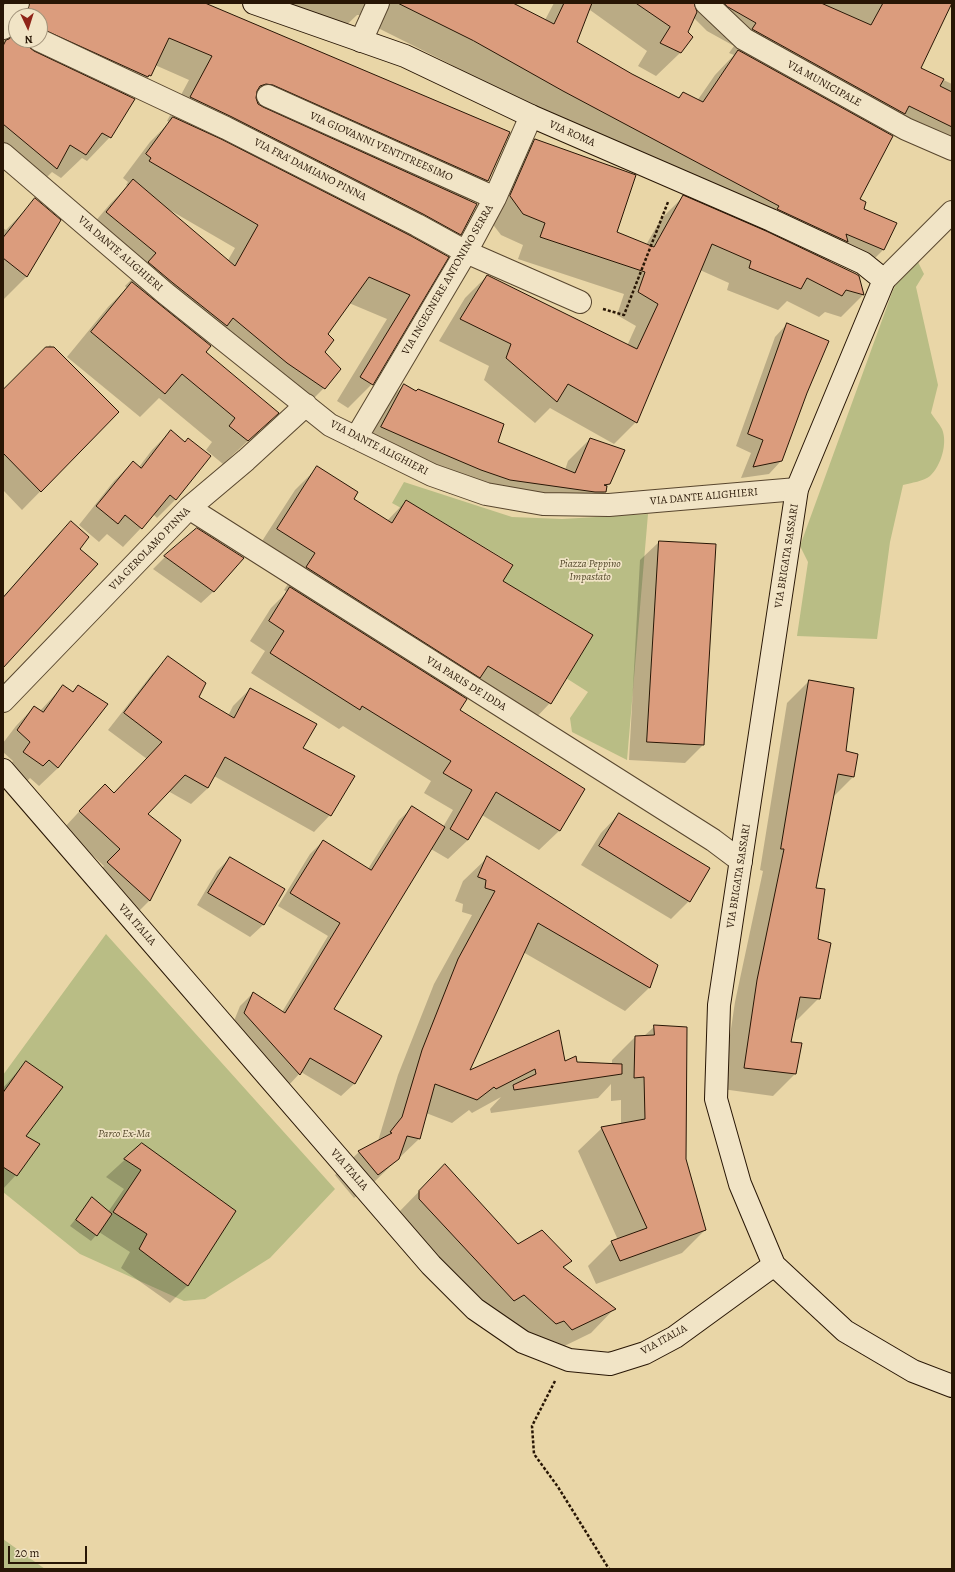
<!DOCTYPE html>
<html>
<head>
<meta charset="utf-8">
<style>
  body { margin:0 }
  #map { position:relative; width:955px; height:1572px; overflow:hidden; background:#e9d6a7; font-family:Alegreya,serif }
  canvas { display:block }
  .frame { position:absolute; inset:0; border:4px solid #281605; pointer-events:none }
  .north { position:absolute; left:8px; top:8px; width:40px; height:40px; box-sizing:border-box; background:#f1e4c6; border:1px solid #a19279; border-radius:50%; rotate:176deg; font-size:11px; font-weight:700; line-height:16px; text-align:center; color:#281605 }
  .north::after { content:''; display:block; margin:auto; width:14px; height:18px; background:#8f2418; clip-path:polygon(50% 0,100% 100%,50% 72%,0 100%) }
  .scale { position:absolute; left:8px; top:1546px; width:79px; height:18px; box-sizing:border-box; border:2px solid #281605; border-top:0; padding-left:5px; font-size:12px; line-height:14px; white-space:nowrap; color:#281605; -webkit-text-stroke:3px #f1e4c6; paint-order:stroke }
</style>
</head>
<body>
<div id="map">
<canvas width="955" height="1572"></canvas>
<div class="frame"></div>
<div class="north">N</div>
<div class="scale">20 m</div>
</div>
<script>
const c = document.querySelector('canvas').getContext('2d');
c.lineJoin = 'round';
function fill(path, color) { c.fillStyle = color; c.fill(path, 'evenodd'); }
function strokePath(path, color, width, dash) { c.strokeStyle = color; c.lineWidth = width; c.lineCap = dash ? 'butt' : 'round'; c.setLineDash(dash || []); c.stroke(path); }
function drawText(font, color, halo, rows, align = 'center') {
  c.font = font + ' Alegreya,serif'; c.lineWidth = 3.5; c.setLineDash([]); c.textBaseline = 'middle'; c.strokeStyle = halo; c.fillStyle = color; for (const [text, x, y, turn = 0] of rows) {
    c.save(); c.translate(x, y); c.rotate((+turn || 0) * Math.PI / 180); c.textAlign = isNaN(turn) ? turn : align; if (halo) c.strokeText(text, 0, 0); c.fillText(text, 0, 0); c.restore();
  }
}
fill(new Path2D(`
  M 917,260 L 924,274 L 916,287 L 938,385 L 931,413 C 934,418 939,423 942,429 C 948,443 941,466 930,476 C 924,481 911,483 903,485 L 890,542 L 877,639 L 797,636 L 808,562 L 800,546 L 893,290 L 903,272 Z
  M 404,482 L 512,517 L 562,519 L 648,514 L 627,760 L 572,732 L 570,718 L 588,692 L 566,678 L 592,635 L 503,581 L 513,564 L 406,500 L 401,508 L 392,503 Z
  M 106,934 L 335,1189 L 270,1258 L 205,1299 L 184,1301 L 80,1254 L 3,1192 L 3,1075 Z
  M 3,1539 L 45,1569 L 3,1569 Z`), '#b9bd85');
fill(new Path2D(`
  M 3,3 L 202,3 L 487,181 L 467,200 L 460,234 L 441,254 L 372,384 L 348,408 L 337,401 L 387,319 L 349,303 L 326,335 L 323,352 L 340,369 L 324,388 L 300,412 L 264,386 L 210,342 L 207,344 L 204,352 L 278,413 L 223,464 L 206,450 L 212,442 L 159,398 L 140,417 L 67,357 L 108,307 L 127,288 L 125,286 L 133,278 L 83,236 L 110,204 L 128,186 L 126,185 L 128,182 L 123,178 L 150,142 L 170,122 L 167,121 L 189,80 L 155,65 L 150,75 L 128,97 L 110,137 L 87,161 L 82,158 L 61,178 L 52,172 L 33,191 L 3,167 ZM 16,16 L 40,16 L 40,40 L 16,40 ZM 168,209 L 235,248 L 227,262 Z
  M 254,3 L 510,3 L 545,20 L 554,3 L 951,3 L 920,69 L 952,84 L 952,162 L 888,130 L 885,133 L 859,200 L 862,210 L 884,249 L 860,273 L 830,260 L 829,262 L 864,294 L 841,317 L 825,312 L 819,317 L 787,301 L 778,310 L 727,290 L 729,283 L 700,270 L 636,422 L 614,444 L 550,408 L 535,423 L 484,380 L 489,366 L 439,341 L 465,298 L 487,276 L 627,346 L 636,326 L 617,315 L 624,294 L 518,259 L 523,245 L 501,235 L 488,218 L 513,162 L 535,140 L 616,233 L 646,245 L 661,219 L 683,197 L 730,217 L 730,215 L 539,115 L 450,64 L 366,22 L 360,15 L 357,15 L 334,37 ZM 590,10 L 647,51 L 638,66 L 656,76 L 680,53 L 692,37 L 687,32 L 693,17 L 707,31 L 734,46 L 729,53 L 734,55 L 715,75 L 697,101 L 684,93 L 678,98 L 632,75 L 576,42 L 587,12 Z
  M 35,200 L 60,221 L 26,277 L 3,300 L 3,228 L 6,230 Z
  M 787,324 L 806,392 L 781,461 L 769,474 L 741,478 L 751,453 L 736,446 L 775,337 Z
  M 50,345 L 118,412 L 22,510 L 3,490 L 3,396 L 4,391 Z
  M 404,385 L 497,442 L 565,470 L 568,461 L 590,439 L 609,484 L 606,487 L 605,492 L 583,513 L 361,448 L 382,407 Z
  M 171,431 L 176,499 L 157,518 L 153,514 L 141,528 L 123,547 L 107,534 L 99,542 L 79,525 L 114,481 L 133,462 L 139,467 L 152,450 Z
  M 317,468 L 353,500 L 387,521 L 406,501 L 502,581 L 550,703 L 528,726 L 467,690 L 461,696 L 458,711 L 584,789 L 559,831 L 539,850 L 482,815 L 468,840 L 448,859 L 431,849 L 333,1009 L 381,1037 L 354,1084 L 341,1096 L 301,1072 L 287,1087 L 232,1026 L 240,1006 L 253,993 L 282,1012 L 328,936 L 278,906 L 310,854 L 323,841 L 368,869 L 399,820 L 412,808 L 443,827 L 453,810 L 424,793 L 431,781 L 343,726 L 339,729 L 251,673 L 265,651 L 250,641 L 271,608 L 287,592 L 284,590 L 293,576 L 255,552 L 295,490 Z
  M 71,523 L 3,667 L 3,597 L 52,541 Z
  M 659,542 L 703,745 L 685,763 L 629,760 L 640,560 Z
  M 165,557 L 214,591 L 201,603 L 153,569 Z
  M 168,657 L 198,697 L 228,716 L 233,706 L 250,689 L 301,748 L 330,815 L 314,832 L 214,776 L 208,788 L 191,804 L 168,791 L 147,814 L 179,840 L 149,901 L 133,917 L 91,879 L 104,866 L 64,828 L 88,802 L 113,794 L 147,759 L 108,730 L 152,674 Z
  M 809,681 L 845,752 L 853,777 L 832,798 L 815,888 L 819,998 L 797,1020 L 795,1020 L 790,1043 L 800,1044 L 795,1074 L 773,1096 L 722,1089 L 735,1002 L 763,871 L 760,870 L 787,703 Z
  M 63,686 L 72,692 L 78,686 L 107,704 L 58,768 L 39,786 L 30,778 L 24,784 L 6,771 L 13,761 L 3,752 L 3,743 L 16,726 L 34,707 L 40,711 Z
  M 619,814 L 689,901 L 671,919 L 581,865 L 601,833 Z
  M 230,858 L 284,889 L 263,925 L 250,937 L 197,905 L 217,871 Z
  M 487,858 L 657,966 L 649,988 L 625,1011 L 523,952 L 468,1072 L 564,1062 L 612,1065 L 612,1060 L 635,1037 L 644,1036 L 655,1026 L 685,1159 L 705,1230 L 682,1253 L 596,1284 L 588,1266 L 612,1242 L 618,1240 L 578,1151 L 602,1128 L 621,1124 L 621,1100 L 611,1101 L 611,1084 L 598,1098 L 491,1113 L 490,1109 L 501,1097 L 472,1113 L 469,1110 L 452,1123 L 426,1113 L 420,1138 L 374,1182 L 354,1198 L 335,1175 L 359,1152 L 378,1141 L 398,1075 L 434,984 L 472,915 L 462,912 L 463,904 L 455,901 L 463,881 Z
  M 26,1062 L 16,1175 L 3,1189 L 3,1088 Z
  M 142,1144 L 188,1285 L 170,1303 L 121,1268 L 130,1252 L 99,1232 L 91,1241 L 70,1226 L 92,1198 L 108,1212 L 124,1189 L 106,1177 Z
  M 445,1165 L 518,1246 L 570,1261 L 563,1268 L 614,1309 L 591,1333 L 548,1354 L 500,1318 L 395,1216 Z`), '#0003');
const building = new Path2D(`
  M 30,3 L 205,3 L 510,132 L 488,181 L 273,85 L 266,84 L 260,86 L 257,91 L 256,98 L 258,104 L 263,107 L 477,204 L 461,235 L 423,214 L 232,117 L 190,97 L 212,56 L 169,38 L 151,76 L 149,75 L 148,77 L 40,28 L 40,16 L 25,16 Z
  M 398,3 L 513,3 L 554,24 L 564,3 L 592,3 L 577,42 L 632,74 L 679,98 L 683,92 L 703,102 L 738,50 L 893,136 L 860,199 L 866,202 L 864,209 L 897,223 L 884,250 L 846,234 L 848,242 L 777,209 L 779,206 L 563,91 L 474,41 Z
  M 636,3 L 694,3 L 697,12 L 688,32 L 693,37 L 681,53 L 660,43 L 670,27 Z
  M 724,3 L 821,3 L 871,25 L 883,3 L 952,3 L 921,68 L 944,79 L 940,86 L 952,92 L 952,127 L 909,106 L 905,114 L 752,29 L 756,23 L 728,7 Z
  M 16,31 L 16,40 L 27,40 L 29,47 L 34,51 L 135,99 L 111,138 L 102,133 L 86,155 L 70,145 L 57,169 L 3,124 L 3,46 L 6,40 L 9,39 Z
  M 173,117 L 221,139 L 411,236 L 449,257 L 373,385 L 360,377 L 410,295 L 369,277 L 328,334 L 334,340 L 325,352 L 341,369 L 325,389 L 287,363 L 233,318 L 227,326 L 173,283 L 148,262 L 156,253 L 106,212 L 133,179 L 235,266 L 258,225 L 149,161 L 151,158 L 146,154 Z
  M 535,139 L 636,175 L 617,232 L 654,247 L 683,195 L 766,231 L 856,274 L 859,276 L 864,295 L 846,290 L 842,296 L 807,278 L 801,289 L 749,268 L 751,261 L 712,244 L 637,423 L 568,384 L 557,402 L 506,358 L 511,344 L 460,319 L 487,275 L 637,349 L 658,304 L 638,292 L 645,272 L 540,237 L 545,223 L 523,214 L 510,196 Z
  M 35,198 L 61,220 L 27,277 L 3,258 L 3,238 Z
  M 132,282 L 211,346 L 206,352 L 279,413 L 248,441 L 229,426 L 235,418 L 182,374 L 165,394 L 91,332 Z
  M 787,323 L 829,341 L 807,393 L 782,461 L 753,467 L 763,440 L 748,434 Z
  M 46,347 L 54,347 L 119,412 L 41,492 L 3,453 L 3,390 Z
  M 404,384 L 416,391 L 418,389 L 504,424 L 498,442 L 575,473 L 590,438 L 625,450 L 610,484 L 604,485 L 607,486 L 606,492 L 595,492 L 510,480 L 481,470 L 415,442 L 381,427 Z
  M 171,430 L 185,442 L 188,438 L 211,456 L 176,500 L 170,495 L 142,529 L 125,515 L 118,524 L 96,506 L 133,461 L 141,468 Z
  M 317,466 L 358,492 L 354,499 L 392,523 L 406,500 L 513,565 L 503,581 L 593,635 L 551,704 L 488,666 L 480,678 L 306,567 L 315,553 L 277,529 Z
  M 71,521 L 89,537 L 80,549 L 98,564 L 3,668 L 3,598 Z
  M 197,528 L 244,558 L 214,592 L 164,556 Z
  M 659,541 L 716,544 L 704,745 L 647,742 Z
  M 290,587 L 467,699 L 460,710 L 585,789 L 560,831 L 496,792 L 468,840 L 450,829 L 472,790 L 443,773 L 451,761 L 362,706 L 360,710 L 270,653 L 284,631 L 269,621 Z
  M 168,656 L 206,683 L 199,697 L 234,718 L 250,688 L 317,724 L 303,748 L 355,776 L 331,816 L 225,757 L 208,788 L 185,775 L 148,814 L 181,840 L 150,901 L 107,862 L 120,849 L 79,811 L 105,784 L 114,793 L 162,742 L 124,713 Z
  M 809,680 L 854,688 L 846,751 L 858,754 L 854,777 L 838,774 L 816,888 L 825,889 L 818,939 L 831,943 L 820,999 L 800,997 L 791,1042 L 802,1043 L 796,1074 L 744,1068 L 757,980 L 784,849 L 781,849 Z
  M 63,685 L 73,692 L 78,685 L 108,704 L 58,768 L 49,760 L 43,766 L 23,752 L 30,742 L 17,730 L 34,706 L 43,712 Z
  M 412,806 L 445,827 L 334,1009 L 382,1036 L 355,1084 L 310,1058 L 300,1075 L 244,1013 L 253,992 L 285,1013 L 340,923 L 290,893 L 323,840 L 371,870 Z
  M 619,813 L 710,868 L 690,902 L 599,846 Z
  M 487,856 L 658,965 L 650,988 L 538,923 L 470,1070 L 559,1030 L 565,1061 L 576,1056 L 577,1062 L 622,1064 L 622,1074 L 514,1090 L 513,1085 L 536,1074 L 535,1069 L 496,1089 L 494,1087 L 477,1100 L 435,1084 L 420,1139 L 407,1136 L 399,1159 L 378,1175 L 358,1151 L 392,1133 L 390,1132 L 402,1117 L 422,1050 L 458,959 L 495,891 L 485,888 L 486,880 L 478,877 Z
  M 230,857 L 285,889 L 264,925 L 208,893 Z
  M 654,1025 L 687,1027 L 686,1159 L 706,1230 L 620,1261 L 611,1241 L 647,1228 L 601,1127 L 645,1119 L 644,1077 L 634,1078 L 635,1036 L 654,1035 Z
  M 26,1061 L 63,1087 L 26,1136 L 40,1144 L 17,1176 L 3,1167 L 3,1093 Z
  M 142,1143 L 236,1211 L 188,1286 L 139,1249 L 147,1234 L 113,1212 L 141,1170 L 124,1159 Z
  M 445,1164 L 518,1244 L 542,1230 L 572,1261 L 563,1267 L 616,1309 L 572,1330 L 564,1321 L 556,1324 L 524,1295 L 514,1301 L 419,1199 L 419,1191 Z
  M 92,1197 L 112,1214 L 97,1236 L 76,1220 Z`);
fill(building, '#db9c7d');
strokePath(building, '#281605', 1);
const street = new Path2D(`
  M 706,3 L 744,39 L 906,129 L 952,149
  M 3,28 L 18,3
  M 39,40 L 226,128 L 417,225 L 466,252 L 580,302
  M 361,41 L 378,3
  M 268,96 L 495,198
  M 3,154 L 165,293 L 330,425 L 432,475 L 486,494 L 543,504 L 609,505 L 797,489
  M 884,280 L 952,212
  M 356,438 L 466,252 L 495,198 L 531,116
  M 189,508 L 713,840 L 741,861
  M 3,701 L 189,508 L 246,460 L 306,405`);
const secondary = new Path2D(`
  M 254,3 L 405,56 L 531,116 L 771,220 L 863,263 L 884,280 L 797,489 L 719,1005 L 716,1099 L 740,1184 L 774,1265 L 845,1331 L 913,1371 L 952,1386
  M 3,770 L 431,1265 L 475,1309 L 523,1342 L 569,1360 L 610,1364 L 645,1353 L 675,1337 L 774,1265`);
strokePath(street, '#58462e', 24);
strokePath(secondary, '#281605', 24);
strokePath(new Path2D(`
  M 603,309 L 624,315 L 668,202
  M 555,1381 L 532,1426 L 534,1454 L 558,1487 L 609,1569`), '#281605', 2.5, [3, 2]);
strokePath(street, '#f1e4c6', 22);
strokePath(secondary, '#f1e4c6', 22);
drawText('11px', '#281605', '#f1e4c6', [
  ["VIA MUNICIPALE",824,84,29],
  ["VIA ROMA",572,134,24],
  ["VIA GIOVANNI VENTITREESIMO",381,147,24],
  ["VIA FRA' DAMIANO PINNA",310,170,27],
  ["VIA DANTE ALIGHIERI",120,254,41],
  ["VIA INGEGNERE ANTONINO SERRA",448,280,-60],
  ["VIA DANTE ALIGHIERI",379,448,27],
  ["VIA DANTE ALIGHIERI",704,497,-5],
  ["VIA GEROLAMO PINNA",150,549,-46],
  ["VIA BRIGATA SASSARI",787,556,-81],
  ["VIA PARIS DE IDDA",466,684,32],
  ["VIA BRIGATA SASSARI",739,876,-81],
  ["VIA ITALIA",137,925,49],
  ["VIA ITALIA",349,1170,49],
  ["VIA ITALIA",664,1340,-29]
]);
drawText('italic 11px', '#54482b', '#f1e4c6', [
  ["Piazza Peppino",590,564],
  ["Impastato",590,577],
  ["Parco Ex-Ma",124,1134]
]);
</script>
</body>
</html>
